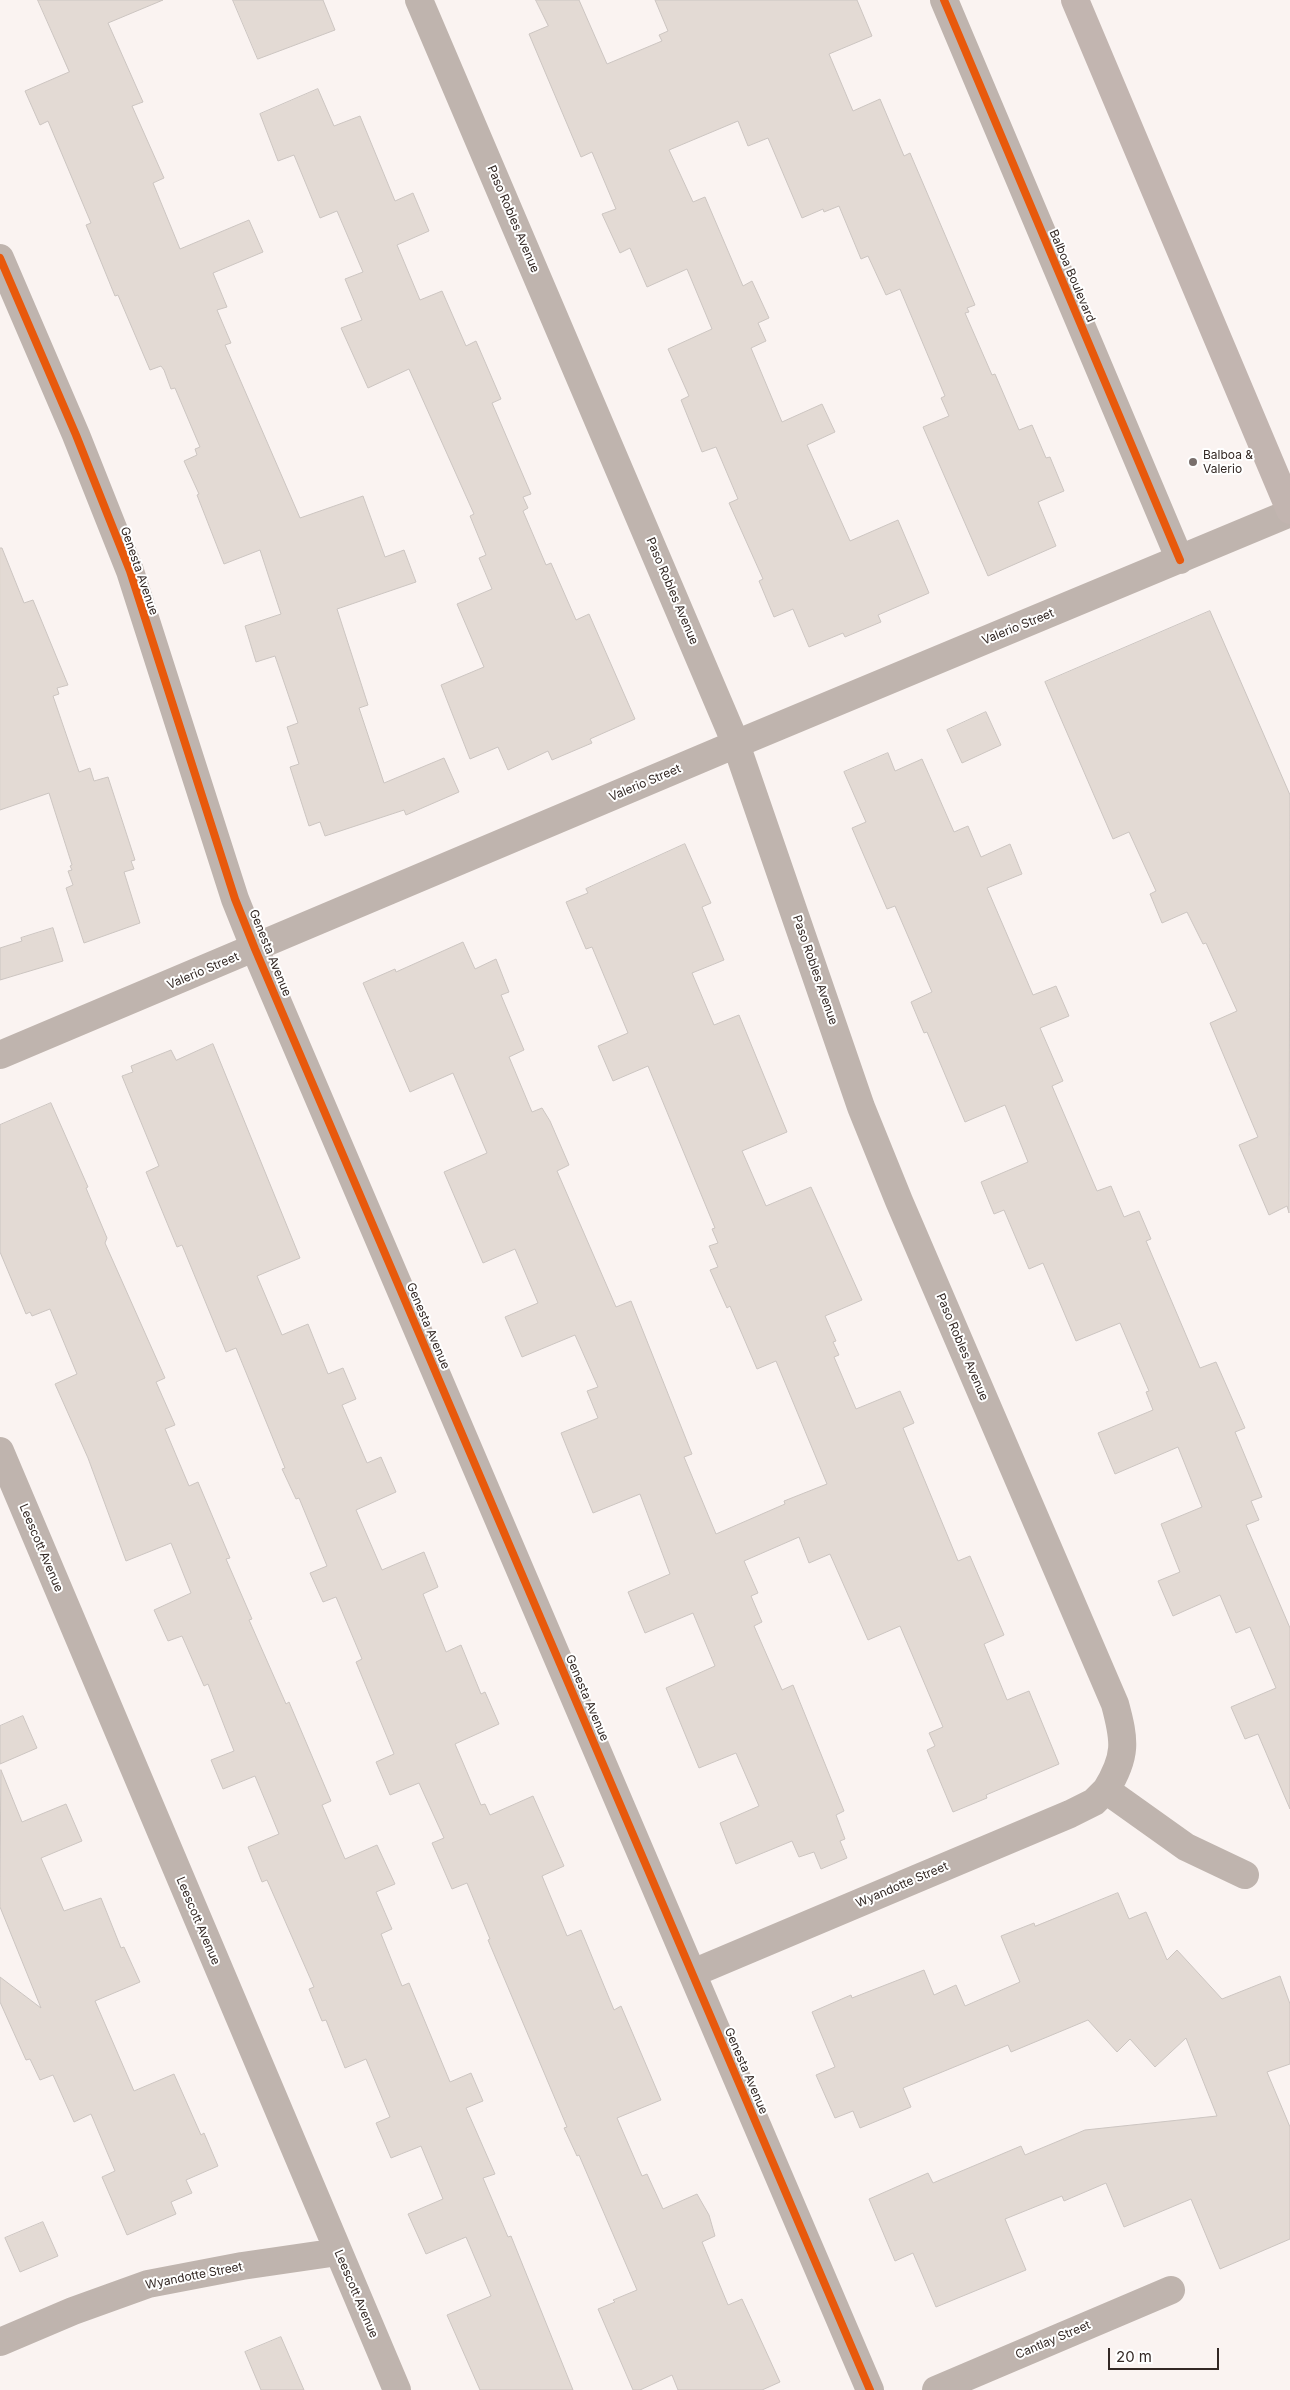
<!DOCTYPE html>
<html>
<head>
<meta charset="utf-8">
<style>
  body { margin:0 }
  #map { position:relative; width:1290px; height:2390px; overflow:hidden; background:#faf3f1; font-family:Inter,sans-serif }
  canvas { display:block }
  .scale { position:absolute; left:1108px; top:2348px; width:111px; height:22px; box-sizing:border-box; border:2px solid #332824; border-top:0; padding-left:6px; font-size:15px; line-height:18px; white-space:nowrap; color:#332824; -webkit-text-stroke:4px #fff; paint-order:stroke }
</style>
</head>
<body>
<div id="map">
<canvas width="1290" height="2390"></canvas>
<div class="scale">20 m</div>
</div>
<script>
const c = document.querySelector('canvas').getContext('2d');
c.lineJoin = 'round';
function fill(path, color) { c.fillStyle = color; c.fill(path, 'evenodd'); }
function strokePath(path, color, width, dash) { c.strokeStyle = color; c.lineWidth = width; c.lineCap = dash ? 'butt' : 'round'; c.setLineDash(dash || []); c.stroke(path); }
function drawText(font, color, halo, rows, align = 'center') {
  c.font = font + ' Inter,sans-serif'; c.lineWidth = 4; c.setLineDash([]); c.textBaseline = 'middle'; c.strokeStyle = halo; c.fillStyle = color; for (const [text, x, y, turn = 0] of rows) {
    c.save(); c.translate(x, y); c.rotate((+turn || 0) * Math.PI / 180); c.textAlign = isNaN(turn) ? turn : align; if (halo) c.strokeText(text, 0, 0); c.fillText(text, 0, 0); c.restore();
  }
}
const building = new Path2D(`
  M 38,0 L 163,0 L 108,23 L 143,102 L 132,106 L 164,178 L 153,183 L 180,249 L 249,220 L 263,252 L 213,273 L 227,307 L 217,310 L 231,343 L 225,345 L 300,518 L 363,496 L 385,557 L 404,550 L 416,582 L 337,609 L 368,705 L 359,708 L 384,783 L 444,758 L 459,792 L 406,815 L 404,810 L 325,836 L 320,822 L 309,826 L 290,767 L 299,764 L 287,727 L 298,723 L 275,656 L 256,662 L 245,626 L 281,614 L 260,550 L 224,564 L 197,495 L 199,494 L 184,461 L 197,455 L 195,449 L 200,447 L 175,388 L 171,389 L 164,370 L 161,366 L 150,370 L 118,295 L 115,296 L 86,225 L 91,223 L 48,121 L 40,125 L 25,91 L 69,72 Z
  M 233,0 L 323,0 L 335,30 L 258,59 Z
  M 536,0 L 579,0 L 607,64 L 662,41 L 659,35 L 668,31 L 655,0 L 857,0 L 872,36 L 829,54 L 853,111 L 880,99 L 904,156 L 910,153 L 975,305 L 967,308 L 969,312 L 965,313 L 992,375 L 995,374 L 1019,430 L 1032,425 L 1046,458 L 1050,457 L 1064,491 L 1038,502 L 1056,546 L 988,576 L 923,427 L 949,416 L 941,398 L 945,396 L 900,289 L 886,295 L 868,256 L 861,259 L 839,206 L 824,212 L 823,209 L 802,218 L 768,138 L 748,146 L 738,121 L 669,150 L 693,202 L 705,197 L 743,286 L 752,281 L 769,318 L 758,323 L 766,341 L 751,348 L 782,422 L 822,404 L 835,432 L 807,445 L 850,541 L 898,520 L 929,593 L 878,615 L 881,622 L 845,637 L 843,633 L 809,647 L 793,609 L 774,617 L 759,581 L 763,579 L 729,503 L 738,499 L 716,447 L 702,452 L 681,400 L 689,396 L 668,349 L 712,329 L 687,269 L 647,287 L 630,248 L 620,253 L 602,214 L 616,209 L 592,152 L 581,157 L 529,34 L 548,26 Z
  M 318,89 L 334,126 L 360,116 L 395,201 L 413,193 L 429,231 L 397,245 L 420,300 L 442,291 L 466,346 L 476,341 L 501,399 L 492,403 L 531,494 L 523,497 L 528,508 L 523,511 L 546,565 L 551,563 L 576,620 L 589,614 L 635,719 L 590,739 L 592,743 L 552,760 L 548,751 L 508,770 L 498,747 L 470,759 L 441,685 L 484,667 L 457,604 L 492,589 L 479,558 L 486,555 L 470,516 L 474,514 L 409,369 L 368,388 L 341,328 L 362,320 L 345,279 L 363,272 L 337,211 L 320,218 L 294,155 L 278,161 L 260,114 Z
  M 0,548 L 2,548 L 24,603 L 33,600 L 68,685 L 57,688 L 59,694 L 53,696 L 79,772 L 90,768 L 94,781 L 108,777 L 135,860 L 131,861 L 134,869 L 124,872 L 140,923 L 84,943 L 66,888 L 73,885 L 68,871 L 72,870 L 70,866 L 72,865 L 49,793 L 0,810 Z
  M 1210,611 L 1290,795 L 1289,1213 L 1287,1206 L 1269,1215 L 1239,1145 L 1258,1137 L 1210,1023 L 1237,1011 L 1206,943 L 1203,944 L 1187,912 L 1162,923 L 1150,894 L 1156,891 L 1129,832 L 1113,839 L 1045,682 Z
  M 986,712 L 1001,745 L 962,763 L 947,730 Z
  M 888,753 L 895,771 L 922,759 L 954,832 L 968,826 L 981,857 L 1010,844 L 1022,874 L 987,888 L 1033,995 L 1056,986 L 1069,1016 L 1040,1028 L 1063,1081 L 1052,1086 L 1097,1191 L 1111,1186 L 1124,1217 L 1139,1211 L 1151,1239 L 1146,1241 L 1200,1368 L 1216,1362 L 1245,1428 L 1235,1432 L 1262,1497 L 1251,1501 L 1259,1520 L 1246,1525 L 1290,1628 L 1290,1809 L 1258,1734 L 1245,1739 L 1231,1707 L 1276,1688 L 1250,1627 L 1236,1633 L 1220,1595 L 1173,1616 L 1158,1581 L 1180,1572 L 1161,1524 L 1202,1507 L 1178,1447 L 1115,1474 L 1098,1433 L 1153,1410 L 1146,1392 L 1149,1391 L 1120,1323 L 1076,1341 L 1043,1263 L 1029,1269 L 1004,1210 L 994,1214 L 981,1182 L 1028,1162 L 1005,1105 L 965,1122 L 927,1032 L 924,1033 L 911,1002 L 932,992 L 895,906 L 887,909 L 852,828 L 866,822 L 844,772 Z
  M 685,844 L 711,903 L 702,907 L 724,960 L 692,973 L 714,1025 L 739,1015 L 787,1132 L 742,1151 L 766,1206 L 811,1187 L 862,1300 L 825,1316 L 836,1341 L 833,1342 L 839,1355 L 834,1357 L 856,1409 L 900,1391 L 914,1423 L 903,1428 L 958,1561 L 970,1556 L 1004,1635 L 984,1644 L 1007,1700 L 1029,1691 L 1059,1764 L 986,1795 L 987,1798 L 953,1812 L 927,1750 L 935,1746 L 929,1733 L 943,1727 L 900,1626 L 868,1640 L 830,1554 L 809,1563 L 799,1537 L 744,1561 L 758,1593 L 751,1596 L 762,1622 L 754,1626 L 782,1690 L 793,1685 L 844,1811 L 836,1815 L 845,1839 L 840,1841 L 847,1858 L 821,1869 L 814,1852 L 799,1857 L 792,1841 L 736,1864 L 720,1823 L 759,1806 L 736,1753 L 699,1768 L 666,1688 L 715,1666 L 693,1613 L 645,1633 L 628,1592 L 670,1574 L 640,1494 L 593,1513 L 561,1433 L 598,1418 L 587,1391 L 598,1387 L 575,1335 L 522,1357 L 505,1317 L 538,1303 L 515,1249 L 483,1263 L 444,1172 L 487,1153 L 453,1073 L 410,1092 L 363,983 L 395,969 L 396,972 L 463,942 L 475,969 L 496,959 L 509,992 L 501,995 L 524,1050 L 509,1057 L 532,1112 L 542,1108 L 550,1121 L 569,1165 L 557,1171 L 616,1307 L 631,1301 L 692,1454 L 684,1457 L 716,1534 L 785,1504 L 784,1501 L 827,1484 L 776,1361 L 757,1369 L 730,1306 L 727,1308 L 710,1270 L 718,1267 L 709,1246 L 718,1243 L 712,1229 L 715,1228 L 648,1066 L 613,1081 L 598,1046 L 628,1033 L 592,947 L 586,949 L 566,902 L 588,893 L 586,889 Z
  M 53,928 L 63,961 L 0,980 L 0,948 L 22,941 L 21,938 Z
  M 213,1044 L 300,1258 L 257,1276 L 282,1335 L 308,1324 L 328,1374 L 343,1368 L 356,1399 L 342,1405 L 367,1463 L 381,1457 L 396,1492 L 356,1510 L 382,1570 L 424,1552 L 438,1587 L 423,1594 L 446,1652 L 461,1645 L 481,1694 L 485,1692 L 499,1724 L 455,1744 L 481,1805 L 485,1804 L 490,1815 L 533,1796 L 564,1866 L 542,1876 L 567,1936 L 581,1930 L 614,2010 L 621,2006 L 661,2100 L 617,2118 L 642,2176 L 647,2174 L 663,2209 L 697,2194 L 709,2215 L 715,2236 L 702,2242 L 728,2305 L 742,2299 L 780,2382 L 762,2390 L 678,2390 L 672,2375 L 640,2390 L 633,2390 L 598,2309 L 615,2302 L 613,2300 L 637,2290 L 579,2155 L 577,2156 L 564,2128 L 567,2127 L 488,1940 L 490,1939 L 467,1883 L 452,1889 L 432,1843 L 444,1838 L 419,1783 L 390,1795 L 376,1762 L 394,1754 L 356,1662 L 362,1659 L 336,1597 L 323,1602 L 310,1573 L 327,1566 L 299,1498 L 296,1499 L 282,1469 L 285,1468 L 236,1348 L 226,1352 L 182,1245 L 177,1247 L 146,1172 L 159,1166 L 122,1076 L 133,1072 L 131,1066 L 171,1050 L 176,1060 Z
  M 51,1103 L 88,1187 L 86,1188 L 107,1238 L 105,1243 L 165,1378 L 156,1382 L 175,1425 L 165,1429 L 189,1486 L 198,1482 L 230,1558 L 226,1559 L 252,1619 L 249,1620 L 286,1704 L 289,1702 L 331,1801 L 322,1805 L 345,1859 L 377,1845 L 395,1884 L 376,1892 L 392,1929 L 381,1934 L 402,1986 L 409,1983 L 450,2082 L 471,2073 L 483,2101 L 466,2108 L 495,2174 L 483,2178 L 508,2237 L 511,2236 L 573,2390 L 480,2390 L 447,2315 L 491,2296 L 466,2237 L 426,2254 L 408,2214 L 443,2199 L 421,2146 L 391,2158 L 376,2123 L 390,2117 L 366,2059 L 345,2068 L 326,2020 L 322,2021 L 309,1989 L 314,1987 L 267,1880 L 262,1882 L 248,1847 L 279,1834 L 255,1776 L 223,1789 L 211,1760 L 234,1751 L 208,1684 L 204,1686 L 182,1636 L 168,1641 L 154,1610 L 191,1593 L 171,1543 L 126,1561 L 88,1458 L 55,1384 L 77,1374 L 50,1309 L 32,1316 L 30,1312 L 26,1314 L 0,1252 L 0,1125 Z
  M 23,1716 L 37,1748 L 0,1764 L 0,1726 Z
  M 1,1770 L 22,1822 L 66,1804 L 82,1841 L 41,1858 L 64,1911 L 101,1898 L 121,1948 L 124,1947 L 140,1982 L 95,2001 L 134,2091 L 174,2074 L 201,2135 L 204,2133 L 218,2166 L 186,2180 L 192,2193 L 171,2202 L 176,2214 L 127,2235 L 102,2177 L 115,2171 L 91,2114 L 74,2122 L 53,2075 L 40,2080 L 30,2059 L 26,2060 L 0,2002 L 0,1977 L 41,2008 L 0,1907 Z
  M 1118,1893 L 1129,1919 L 1146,1912 L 1167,1960 L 1177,1950 L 1222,1999 L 1280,1976 L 1290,2004 L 1290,2064 L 1267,2072 L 1290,2127 L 1290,2239 L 1220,2269 L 1191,2199 L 1124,2227 L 1106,2183 L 1064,2201 L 1062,2196 L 1005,2219 L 1026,2270 L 936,2307 L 913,2253 L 895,2261 L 869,2199 L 928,2173 L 933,2183 L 1021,2146 L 1025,2155 L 1085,2130 L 1217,2116 L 1186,2038 L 1155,2067 L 1130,2039 L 1117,2052 L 1088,2020 L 1011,2052 L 1008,2045 L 903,2088 L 911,2107 L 860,2128 L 853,2111 L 835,2118 L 816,2075 L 835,2067 L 812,2012 L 851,1995 L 852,1998 L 924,1970 L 934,1995 L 956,1985 L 965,2006 L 1020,1982 L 1001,1936 L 1034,1923 L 1035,1926 Z
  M 43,2222 L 58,2256 L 20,2272 L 5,2238 Z
  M 281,2337 L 304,2390 L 261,2390 L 245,2352 Z`);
fill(building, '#e3dad4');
strokePath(building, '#ccc5c1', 1);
strokePath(new Path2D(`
  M 419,0 L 736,744 L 861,1107 L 899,1201 L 1115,1704 C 1125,1741 1127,1756 1106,1790 L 1186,1847 L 1245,1875
  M 944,0 L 1180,560
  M 0,258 L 76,435 L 130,571 L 235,899 L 255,949 L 870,2390
  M 0,1055 L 736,744 L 1290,513
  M 0,1451 L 397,2390
  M 693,1973 L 1070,1814 L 1094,1802 L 1106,1790
  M 0,2342 L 73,2311 L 148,2284 L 242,2266 L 338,2252
  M 936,2390 L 1171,2290`), '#bfb4ae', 28);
strokePath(new Path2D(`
  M 1075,0 L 1290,510`), '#c2b5b0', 28);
strokePath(new Path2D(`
  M 944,0 L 1180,560
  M 0,258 L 76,435 L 130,571 L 235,899 L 255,949 L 870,2390`), '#e8590c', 8);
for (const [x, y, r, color] of [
  [1193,462,5,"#796f6c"]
]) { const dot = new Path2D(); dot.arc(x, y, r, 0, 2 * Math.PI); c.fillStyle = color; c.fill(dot); strokePath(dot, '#fff', 2); }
drawText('12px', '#332824', '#fff', [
  ["Paso Robles Avenue",513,219,67],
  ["Balboa Boulevard",1072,276,67],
  ["Genesta Avenue",139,571,71],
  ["Paso Robles Avenue",672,591,67],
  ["Valerio Street",1018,627,-22],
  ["Valerio Street",645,783,-23],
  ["Genesta Avenue",270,953,68],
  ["Paso Robles Avenue",815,970,71],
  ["Valerio Street",203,971,-23],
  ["Genesta Avenue",428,1326,67],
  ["Paso Robles Avenue",962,1347,67],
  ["Leescott Avenue",41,1548,67],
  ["Genesta Avenue",587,1698,67],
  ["Wyandotte Street",902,1885,-23],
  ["Leescott Avenue",198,1921,67],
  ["Genesta Avenue",746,2071,67],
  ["Wyandotte Street",194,2276,-11],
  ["Leescott Avenue",356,2294,67],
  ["Cantlay Street",1053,2340,-23]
]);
drawText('12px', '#332824', '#fff', [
  ["Balboa &",1203,455],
  ["Valerio",1203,469]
], 'left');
</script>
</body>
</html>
